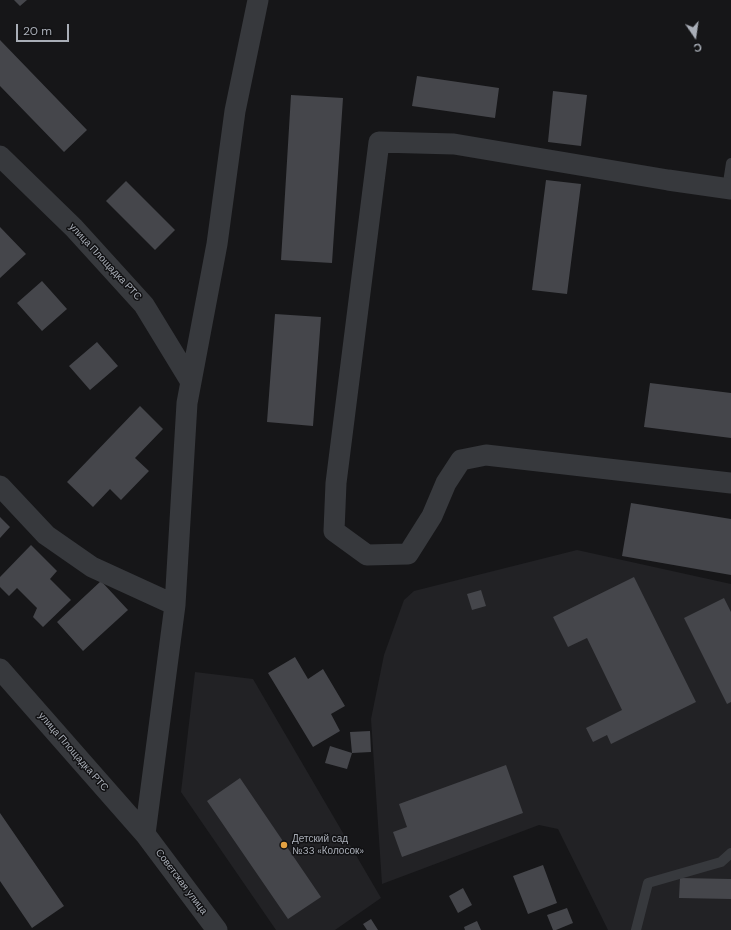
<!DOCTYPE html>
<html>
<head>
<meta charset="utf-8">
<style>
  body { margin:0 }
  #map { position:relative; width:731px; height:930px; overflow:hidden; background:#161618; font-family:"DM Sans",sans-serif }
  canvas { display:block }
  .north { position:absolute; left:675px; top:16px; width:40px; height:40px; -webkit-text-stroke:3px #111113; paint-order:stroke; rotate:167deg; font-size:11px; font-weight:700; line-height:16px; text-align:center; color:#a9aeb7 }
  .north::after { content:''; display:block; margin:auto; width:14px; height:18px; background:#a9aeb7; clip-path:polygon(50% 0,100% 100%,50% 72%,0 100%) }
  .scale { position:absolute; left:16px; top:24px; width:53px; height:18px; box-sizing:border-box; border:2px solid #a9aeb7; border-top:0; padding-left:5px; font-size:12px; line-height:14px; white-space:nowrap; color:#a9aeb7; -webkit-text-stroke:3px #111113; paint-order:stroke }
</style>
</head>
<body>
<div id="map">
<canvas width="731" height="930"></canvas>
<div class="north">С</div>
<div class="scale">20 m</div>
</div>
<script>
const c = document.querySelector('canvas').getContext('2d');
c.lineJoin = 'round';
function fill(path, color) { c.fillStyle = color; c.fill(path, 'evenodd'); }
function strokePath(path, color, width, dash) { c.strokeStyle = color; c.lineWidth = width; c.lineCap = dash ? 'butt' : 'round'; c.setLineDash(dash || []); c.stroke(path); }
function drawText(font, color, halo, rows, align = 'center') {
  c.font = font + ' "DM Sans",sans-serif'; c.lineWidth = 3; c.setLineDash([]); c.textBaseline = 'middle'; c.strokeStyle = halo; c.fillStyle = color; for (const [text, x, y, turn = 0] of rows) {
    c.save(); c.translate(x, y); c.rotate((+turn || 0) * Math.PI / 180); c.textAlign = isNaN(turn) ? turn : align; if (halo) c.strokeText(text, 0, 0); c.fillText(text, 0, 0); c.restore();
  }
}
fill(new Path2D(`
  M 577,550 L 731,584 L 731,930 L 608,930 L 558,829 L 539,825 L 382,884 L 371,719 L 384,655 L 404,600 L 414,591 Z
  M 195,672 L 253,679 L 381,898 L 335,930 L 276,930 L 181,792 Z`), '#222225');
fill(new Path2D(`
  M 14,0 L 27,0 L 20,6 Z
  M 0,40 L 87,130 L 64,152 L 0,86 Z
  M 417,76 L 499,88 L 495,118 L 412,106 Z
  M 553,91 L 587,95 L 581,146 L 548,142 Z
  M 291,95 L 343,98 L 332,263 L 281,260 Z
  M 546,180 L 581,184 L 567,294 L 532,290 Z
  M 126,181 L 175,230 L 155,250 L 106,201 Z
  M 0,227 L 26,254 L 0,278 Z
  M 42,281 L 67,309 L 42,331 L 17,303 Z
  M 275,314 L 321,317 L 313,426 L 267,422 Z
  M 97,342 L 118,366 L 90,390 L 69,366 Z
  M 650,383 L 731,393 L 731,438 L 644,427 Z
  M 140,406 L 163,429 L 135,458 L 149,471 L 121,500 L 110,489 L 93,507 L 67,482 Z
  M 631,503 L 731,519 L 731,575 L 622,556 Z
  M 0,517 L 10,527 L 0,538 Z
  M 31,545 L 57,571 L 50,579 L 71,600 L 43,627 L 33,617 L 37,608 L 17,588 L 9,596 L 0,587 L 0,577 Z
  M 634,577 L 696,702 L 611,744 L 607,735 L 593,742 L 586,728 L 622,710 L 587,638 L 568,647 L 553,617 Z
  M 101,581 L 128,610 L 83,651 L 57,622 Z
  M 481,590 L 486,606 L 472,610 L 467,594 Z
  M 724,598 L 731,612 L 731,702 L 727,704 L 684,618 Z
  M 295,657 L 308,679 L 323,669 L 345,706 L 331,714 L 340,731 L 313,747 L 268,673 Z
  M 370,731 L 371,752 L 352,753 L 350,732 Z
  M 330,746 L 352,753 L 347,769 L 325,763 Z
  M 506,765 L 523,813 L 402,857 L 393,832 L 407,827 L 399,804 Z
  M 240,778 L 321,897 L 288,919 L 207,801 Z
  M 0,813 L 64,906 L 32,928 L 0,881 Z
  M 543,865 L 557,903 L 528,914 L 513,876 Z
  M 680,878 L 731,879 L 731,899 L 679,898 Z
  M 463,888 L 472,905 L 458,913 L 449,896 Z
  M 567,908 L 573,923 L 556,930 L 553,930 L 547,915 Z
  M 371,919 L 378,930 L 367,930 L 363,924 Z
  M 477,921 L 481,930 L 465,930 L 464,927 Z`), '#45464b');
strokePath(new Path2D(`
  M 727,189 L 731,163
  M 636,930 L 648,883 L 721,862 L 731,853`), '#37393d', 10);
strokePath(new Path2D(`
  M 0,156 L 74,228 L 144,305 L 191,382
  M 731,189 L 668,180 L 454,144 L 379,142 L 336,483 L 334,531 L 367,555 L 408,554 L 432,516 L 446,483 L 461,460 L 486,455 L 731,483
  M 0,486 L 46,535 L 92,567 L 175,605
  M 0,669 L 145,834 L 217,930
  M 145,834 L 175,605 L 187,403 L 217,244 L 235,111 L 258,0`), '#37393d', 21);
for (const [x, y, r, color] of [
  [284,845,4,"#e4a242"]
]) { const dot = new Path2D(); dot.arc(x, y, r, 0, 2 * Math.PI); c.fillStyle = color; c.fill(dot); strokePath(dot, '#111113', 1.5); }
drawText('10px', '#a9aeb7', '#111113', [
  ["улица Площадка РТС",105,262,47],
  ["улица Площадка РТС",73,752,49],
  ["Советская улица",181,882,53]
]);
drawText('10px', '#a9aeb7', '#111113', [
  ["Детский сад",292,839],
  ["№33 «Колосок»",292,851]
], 'left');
</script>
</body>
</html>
